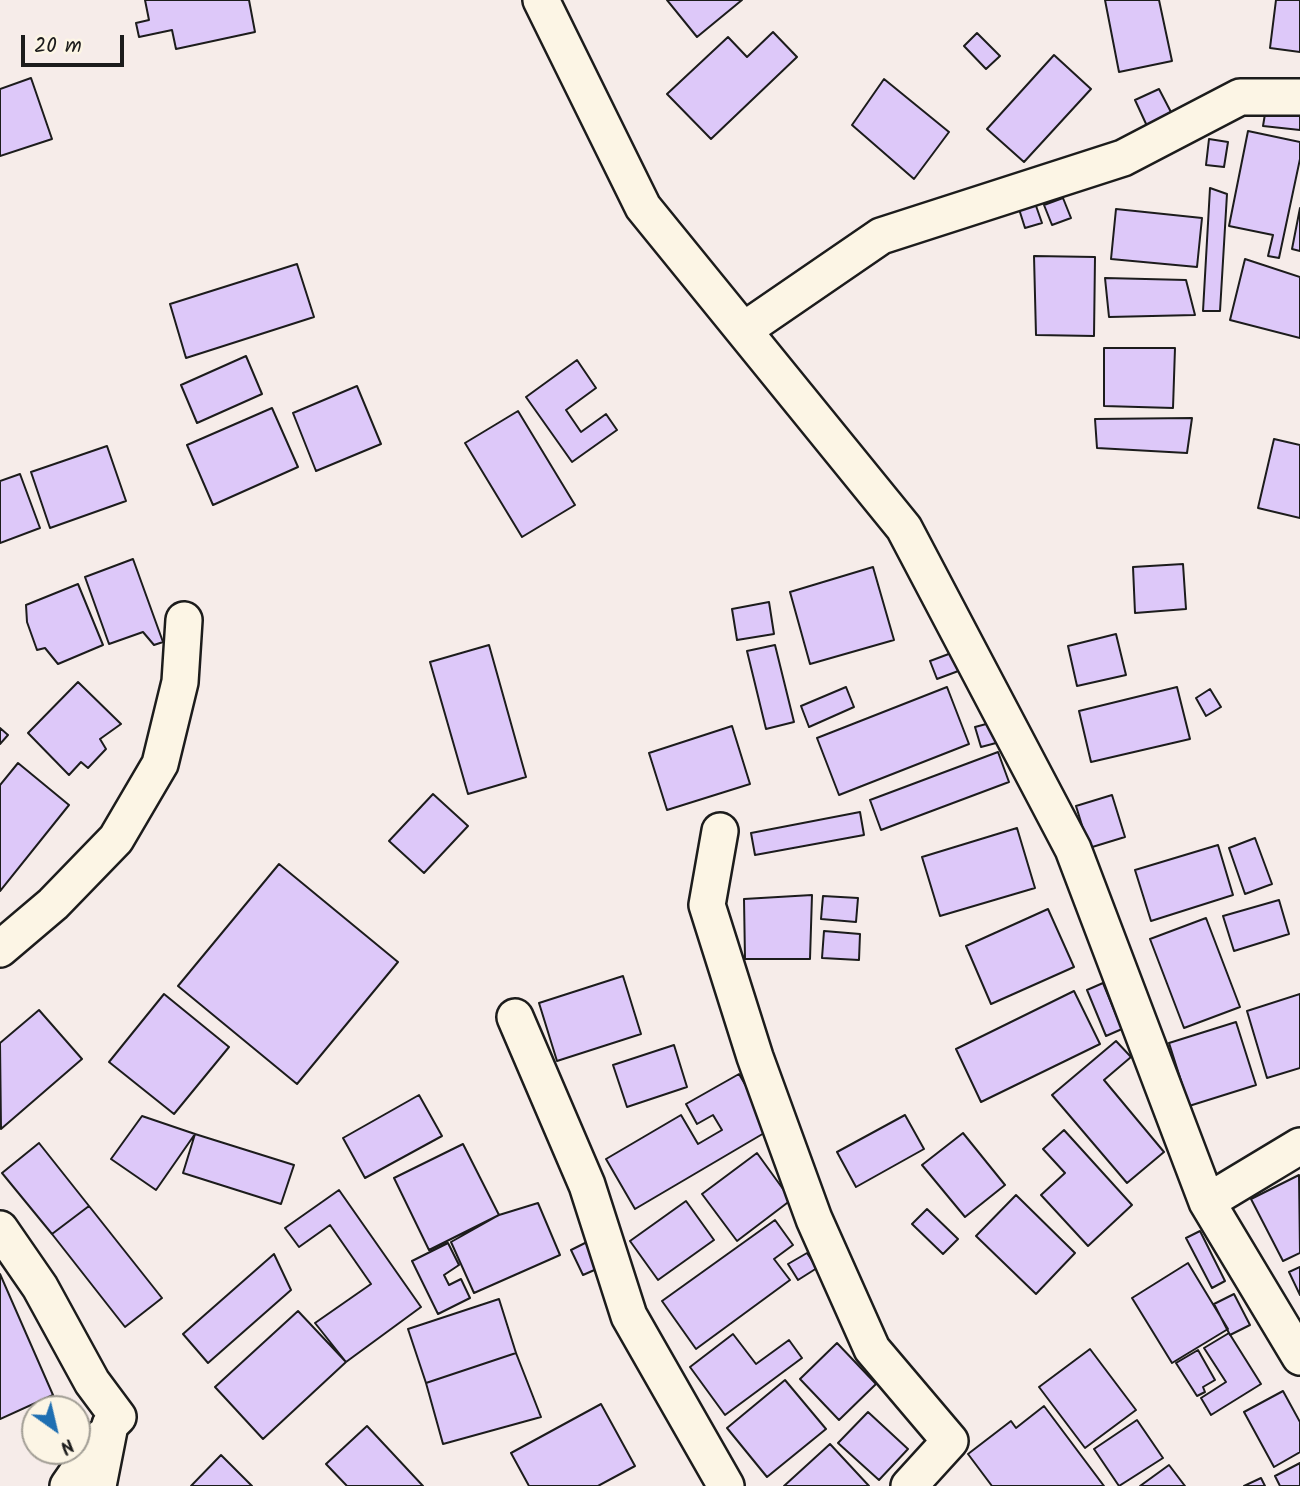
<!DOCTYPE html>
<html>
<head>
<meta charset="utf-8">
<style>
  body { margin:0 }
  #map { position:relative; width:1300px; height:1486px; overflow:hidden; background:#f6ece9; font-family:Kalam,sans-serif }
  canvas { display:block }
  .north { position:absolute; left:21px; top:1395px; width:70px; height:70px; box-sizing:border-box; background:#fcf5e5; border:2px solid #a29e95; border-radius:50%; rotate:146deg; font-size:19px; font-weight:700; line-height:28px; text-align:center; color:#1c1c1c }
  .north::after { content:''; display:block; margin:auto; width:24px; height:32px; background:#1f6fb2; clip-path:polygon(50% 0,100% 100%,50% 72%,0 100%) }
  .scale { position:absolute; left:21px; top:35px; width:103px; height:32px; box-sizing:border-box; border:4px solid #1c1c1c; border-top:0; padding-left:9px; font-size:21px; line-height:24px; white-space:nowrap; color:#1c1c1c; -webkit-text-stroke:5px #fcf5e5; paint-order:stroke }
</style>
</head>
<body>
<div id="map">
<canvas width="1300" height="1486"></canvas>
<div class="north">N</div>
<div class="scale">20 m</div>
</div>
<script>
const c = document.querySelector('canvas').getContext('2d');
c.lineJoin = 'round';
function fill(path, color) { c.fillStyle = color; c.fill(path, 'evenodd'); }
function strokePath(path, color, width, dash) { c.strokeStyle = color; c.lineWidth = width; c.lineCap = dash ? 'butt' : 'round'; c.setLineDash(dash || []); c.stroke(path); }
const building = new Path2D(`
  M 145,0 L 249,0 L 255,32 L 176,49 L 172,30 L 139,37 L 136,23 L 149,20 Z
  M 667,0 L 742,0 L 697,37 Z
  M 1105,0 L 1159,0 L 1172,61 L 1119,72 Z
  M 1276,0 L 1300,0 L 1300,52 L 1270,48 Z
  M 773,32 L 797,57 L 711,139 L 667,94 L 728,37 L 747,57 Z
  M 977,33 L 1000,56 L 986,69 L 964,46 Z
  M 1054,55 L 1091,89 L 1024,162 L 987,129 Z
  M 31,78 L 52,139 L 0,156 L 0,89 Z
  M 884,79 L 949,132 L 914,179 L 852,125 Z
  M 1159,89 L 1172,114 L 1147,126 L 1135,100 Z
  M 1267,102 L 1300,106 L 1300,130 L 1263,126 Z
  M 1248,131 L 1300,142 L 1300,159 L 1279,258 L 1268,256 L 1273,235 L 1229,226 Z
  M 1209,139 L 1228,142 L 1224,167 L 1206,165 Z
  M 1210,188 L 1227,194 L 1220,311 L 1203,311 Z
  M 1063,198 L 1071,218 L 1052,225 L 1044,205 Z
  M 1035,203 L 1042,223 L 1025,228 L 1019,209 Z
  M 1300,208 L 1300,251 L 1292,249 Z
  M 1116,209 L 1202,218 L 1197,267 L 1111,259 Z
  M 1034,256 L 1095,257 L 1094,336 L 1036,335 Z
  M 1245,259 L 1300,277 L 1300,338 L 1230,320 Z
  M 297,264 L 314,317 L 186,358 L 170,304 Z
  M 1105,278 L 1186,280 L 1195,315 L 1109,317 Z
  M 1104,348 L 1175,348 L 1173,408 L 1104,406 Z
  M 246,356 L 262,394 L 197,423 L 181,385 Z
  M 577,360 L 596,388 L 566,410 L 581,432 L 606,414 L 617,430 L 572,462 L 526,397 Z
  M 357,386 L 381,444 L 316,471 L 293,413 Z
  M 272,408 L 298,467 L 213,505 L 187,445 Z
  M 518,411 L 575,505 L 522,537 L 465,443 Z
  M 1192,418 L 1187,453 L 1097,448 L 1095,419 Z
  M 1274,439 L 1300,445 L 1300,518 L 1258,508 Z
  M 107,446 L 126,501 L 50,528 L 31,472 Z
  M 20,474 L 40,528 L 0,543 L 0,481 Z
  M 133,559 L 163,642 L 154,645 L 143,632 L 109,644 L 85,577 Z
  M 1183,564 L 1186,609 L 1135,613 L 1133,567 Z
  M 873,567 L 894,640 L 810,664 L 790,592 Z
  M 78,584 L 103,645 L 58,664 L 45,648 L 37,650 L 27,622 L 26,605 Z
  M 769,602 L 774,634 L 737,640 L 732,609 Z
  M 1116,634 L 1126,675 L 1077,686 L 1068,646 Z
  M 489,645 L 526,777 L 468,794 L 430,662 Z
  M 775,645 L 794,722 L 766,729 L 747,651 Z
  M 954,652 L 961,670 L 937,679 L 930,661 Z
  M 78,682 L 121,724 L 100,739 L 106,749 L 88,768 L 81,762 L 69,775 L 28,733 Z
  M 846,687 L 854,707 L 809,727 L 801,706 Z
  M 947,687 L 969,744 L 839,795 L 817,738 Z
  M 1177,687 L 1190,739 L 1091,762 L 1079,711 Z
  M 1210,689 L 1221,707 L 1206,716 L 1196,698 Z
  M 990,723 L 996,743 L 981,747 L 975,727 Z
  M 732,726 L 750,784 L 667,810 L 649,753 Z
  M 0,728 L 8,735 L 0,744 Z
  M 998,752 L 1009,782 L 881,830 L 870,800 Z
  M 18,763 L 69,805 L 0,891 L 0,785 Z
  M 433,794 L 468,826 L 424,873 L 389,841 Z
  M 1112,795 L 1125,837 L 1089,848 L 1076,806 Z
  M 860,812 L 864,835 L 755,855 L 751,833 Z
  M 1017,828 L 1035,888 L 940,916 L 922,857 Z
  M 1255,838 L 1272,884 L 1245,894 L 1229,848 Z
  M 1218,845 L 1233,895 L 1151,921 L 1135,870 Z
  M 279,864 L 398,962 L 297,1084 L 178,986 Z
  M 812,895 L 810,959 L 745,959 L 744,899 Z
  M 823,896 L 858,898 L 856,922 L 821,919 Z
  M 1279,900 L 1289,934 L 1234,951 L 1223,916 Z
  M 1048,909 L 1074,967 L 991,1004 L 966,946 Z
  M 1206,918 L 1240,1007 L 1184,1028 L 1150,939 Z
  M 824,931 L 860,934 L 859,960 L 822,958 Z
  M 623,976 L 641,1034 L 557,1061 L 539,1003 Z
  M 1103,983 L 1122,1029 L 1106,1036 L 1087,990 Z
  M 1074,991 L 1100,1044 L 981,1102 L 956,1049 Z
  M 164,994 L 229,1047 L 174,1114 L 109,1062 Z
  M 1300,994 L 1300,1068 L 1267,1078 L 1247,1011 Z
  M 39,1010 L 82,1059 L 1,1129 L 0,1043 Z
  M 1236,1022 L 1256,1085 L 1189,1106 L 1169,1043 Z
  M 1116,1041 L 1131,1057 L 1104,1080 L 1164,1152 L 1127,1183 L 1052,1095 Z
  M 674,1045 L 687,1087 L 627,1107 L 613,1065 Z
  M 739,1074 L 771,1129 L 635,1209 L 606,1159 L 681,1115 L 698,1144 L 722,1130 L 713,1115 L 697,1124 L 686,1104 Z
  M 419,1095 L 442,1136 L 365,1178 L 343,1138 Z
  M 905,1115 L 924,1149 L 856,1187 L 837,1152 Z
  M 142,1116 L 195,1134 L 156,1190 L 111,1159 Z
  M 1064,1130 L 1132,1205 L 1088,1246 L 1041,1195 L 1065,1173 L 1043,1149 Z
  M 963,1133 L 1005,1185 L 965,1217 L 922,1165 Z
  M 195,1134 L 294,1165 L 281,1204 L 183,1173 Z
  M 39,1143 L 89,1206 L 52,1234 L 2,1173 Z
  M 463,1144 L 499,1215 L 429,1250 L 394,1178 Z
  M 757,1153 L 791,1200 L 737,1241 L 702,1194 Z
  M 1299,1175 L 1300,1253 L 1283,1261 L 1251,1199 Z
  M 339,1190 L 421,1307 L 346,1362 L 315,1323 L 371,1284 L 330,1225 L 299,1247 L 285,1228 Z
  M 1016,1195 L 1075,1253 L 1036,1294 L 976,1236 Z
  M 686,1201 L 714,1240 L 658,1280 L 630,1241 Z
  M 538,1203 L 560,1255 L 474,1293 L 451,1242 L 499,1215 Z
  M 89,1206 L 162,1298 L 125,1327 L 52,1234 Z
  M 927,1209 L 958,1239 L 943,1254 L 912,1224 Z
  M 775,1220 L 793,1245 L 774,1259 L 790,1280 L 696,1349 L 662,1301 Z
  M 1200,1231 L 1225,1281 L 1212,1288 L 1186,1238 Z
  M 587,1242 L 599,1268 L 583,1275 L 571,1250 Z
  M 448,1243 L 459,1265 L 444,1275 L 449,1285 L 461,1279 L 470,1298 L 438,1314 L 412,1261 Z
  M 807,1253 L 817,1268 L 798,1280 L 788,1264 Z
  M 274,1254 L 291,1290 L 208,1363 L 183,1334 Z
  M 1188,1263 L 1228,1329 L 1172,1363 L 1132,1298 Z
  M 1300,1267 L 1300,1295 L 1289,1272 Z
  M 0,1274 L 53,1395 L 0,1419 Z
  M 1234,1294 L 1250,1325 L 1230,1335 L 1214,1304 Z
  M 499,1299 L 516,1353 L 426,1383 L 408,1329 Z
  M 298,1311 L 346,1362 L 263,1439 L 215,1387 Z
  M 1229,1333 L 1261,1384 L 1211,1415 L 1201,1398 L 1226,1382 L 1204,1348 Z
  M 733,1334 L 756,1364 L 789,1340 L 802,1358 L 725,1415 L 690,1367 Z
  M 837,1343 L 876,1384 L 839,1420 L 800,1379 Z
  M 1090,1349 L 1136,1410 L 1085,1448 L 1039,1387 Z
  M 1198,1350 L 1215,1380 L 1203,1387 L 1205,1392 L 1197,1396 L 1176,1363 Z
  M 516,1353 L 541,1417 L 443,1444 L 426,1383 Z
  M 785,1380 L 826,1429 L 767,1477 L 727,1428 Z
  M 1283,1391 L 1300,1422 L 1300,1452 L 1274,1467 L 1244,1412 Z
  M 601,1404 L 635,1466 L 598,1486 L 529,1486 L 511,1453 Z
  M 1044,1406 L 1104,1486 L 992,1486 L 968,1454 L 1011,1421 L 1016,1428 Z
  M 868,1412 L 908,1449 L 879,1480 L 838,1443 Z
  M 1137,1420 L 1163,1458 L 1119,1486 L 1094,1449 Z
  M 367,1426 L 423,1486 L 347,1486 L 326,1464 Z
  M 830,1444 L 869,1486 L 784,1486 Z
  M 221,1455 L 252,1486 L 191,1486 Z
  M 1300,1463 L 1300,1486 L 1280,1486 L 1275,1476 Z
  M 1169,1465 L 1185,1486 L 1140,1486 Z
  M 1261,1478 L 1265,1486 L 1244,1486 Z`);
fill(building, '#ddc8f9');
strokePath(building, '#1c1c1c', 2);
const minor = new Path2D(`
  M 541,0 L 643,207 L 904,528 L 1073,849 L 1207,1202 L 1300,1357
  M 744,330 L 881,236 L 1123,158 L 1240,97 L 1300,97
  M 720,831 L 707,905 L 755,1057 L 814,1219 L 872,1349 L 950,1441 L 909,1486
  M 0,949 L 53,904 L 116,839 L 160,764 L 180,682 L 184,620
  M 515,1017 L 587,1185 L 629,1316 L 726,1486
  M 1207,1202 L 1300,1146
  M 0,1229 L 40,1287 L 92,1382 L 118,1417 L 110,1425 L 98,1486
  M 68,1486 L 102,1437`);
strokePath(minor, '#1c1c1c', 40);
strokePath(minor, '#fcf5e5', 35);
</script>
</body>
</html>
